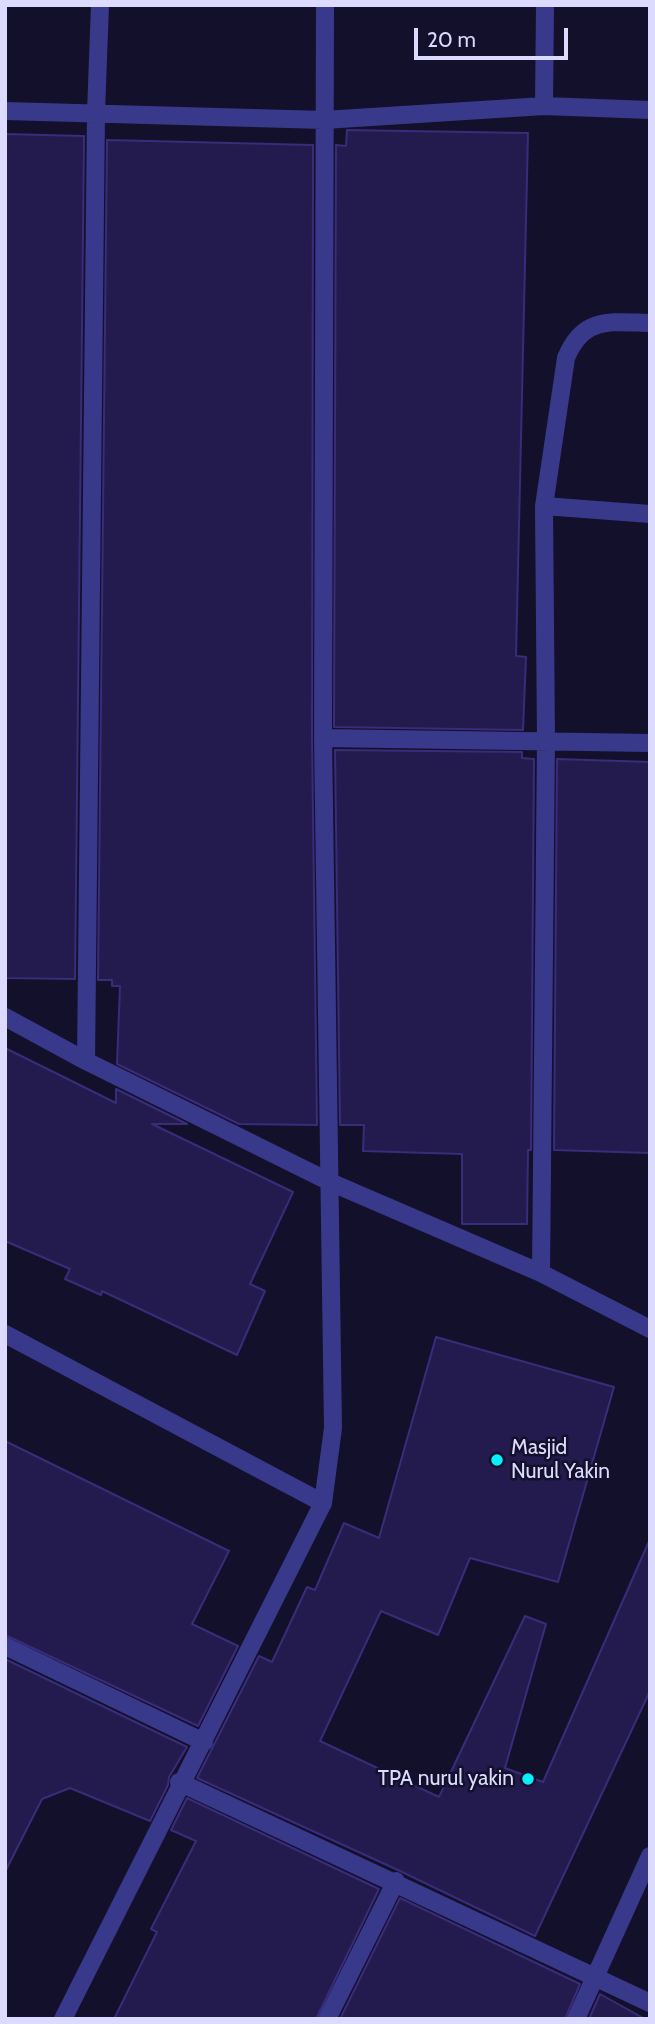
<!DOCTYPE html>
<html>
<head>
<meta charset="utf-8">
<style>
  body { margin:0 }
  #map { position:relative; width:655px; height:2024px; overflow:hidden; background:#13102b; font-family:Cabin,sans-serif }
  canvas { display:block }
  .frame { position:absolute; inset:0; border:7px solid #dddaff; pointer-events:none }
  .scale { position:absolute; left:414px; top:28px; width:154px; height:32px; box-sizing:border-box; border:4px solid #dddaff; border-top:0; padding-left:9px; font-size:21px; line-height:24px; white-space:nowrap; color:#dddaff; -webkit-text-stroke:5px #13102b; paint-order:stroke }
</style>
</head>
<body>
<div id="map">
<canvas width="655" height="2024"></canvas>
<div class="frame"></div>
<div class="scale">20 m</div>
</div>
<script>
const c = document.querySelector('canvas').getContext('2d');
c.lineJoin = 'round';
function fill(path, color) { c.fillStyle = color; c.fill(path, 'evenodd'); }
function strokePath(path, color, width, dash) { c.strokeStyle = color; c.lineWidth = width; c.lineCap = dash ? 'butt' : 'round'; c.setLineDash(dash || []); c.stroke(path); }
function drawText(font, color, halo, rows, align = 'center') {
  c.font = font + ' Cabin,sans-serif'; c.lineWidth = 5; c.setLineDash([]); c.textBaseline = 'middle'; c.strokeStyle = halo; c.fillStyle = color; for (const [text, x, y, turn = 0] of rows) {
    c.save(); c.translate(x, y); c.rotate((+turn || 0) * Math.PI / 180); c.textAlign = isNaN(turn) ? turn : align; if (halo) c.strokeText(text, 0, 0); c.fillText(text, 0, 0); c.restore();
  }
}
const building = new Path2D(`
  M 347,130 L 528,133 L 516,656 L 526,657 L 523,730 L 334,727 L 336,145 L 346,146 Z
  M 5,134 L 84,136 L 84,140 L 75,979 L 5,978 Z
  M 107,140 L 313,145 L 312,738 L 317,1125 L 239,1124 L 117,1064 L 120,986 L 112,986 L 112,980 L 98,980 Z
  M 335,750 L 522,752 L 522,758 L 534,759 L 531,1150 L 528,1150 L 527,1224 L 462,1224 L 462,1154 L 363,1151 L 364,1125 L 340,1125 Z
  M 557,759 L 650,762 L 650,1153 L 554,1150 Z
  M 5,1048 L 116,1103 L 116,1089 L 187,1124 L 152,1124 L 293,1192 L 250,1284 L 265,1291 L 237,1355 L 102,1291 L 101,1295 L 65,1279 L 70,1269 L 5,1241 Z
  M 436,1337 L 614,1387 L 558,1582 L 470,1558 L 438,1635 L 381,1611 L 320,1741 L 439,1797 L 525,1616 L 546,1624 L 505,1768 L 543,1782 L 650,1539 L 650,1691 L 535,1936 L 400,1871 L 197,1778 L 259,1656 L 272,1662 L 307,1587 L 315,1590 L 344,1523 L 379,1538 Z
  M 5,1441 L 229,1551 L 192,1624 L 238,1646 L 198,1726 L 5,1635 Z
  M 5,1659 L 187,1747 L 169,1777 L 168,1785 L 150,1821 L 70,1788 L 42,1799 L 5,1872 Z
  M 187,1798 L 379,1889 L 316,2019 L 114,2019 L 157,1932 L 151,1929 L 196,1841 L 171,1830 Z
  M 400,1898 L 580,1984 L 565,2019 L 340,2019 Z
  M 600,1994 L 645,2019 L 589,2019 Z`);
fill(building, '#231b4d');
strokePath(building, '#392c7a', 2);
strokePath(new Path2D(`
  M 544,106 L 545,5
  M 5,111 L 324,120 L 544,106 L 650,110
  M 544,506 L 650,514
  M 323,738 L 650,743
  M 5,1017 L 86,1061 L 330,1182 L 541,1273 L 650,1329
  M 86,1061 L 96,112 L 100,5
  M 541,1273 L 546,741 L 544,506 L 566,358 C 583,316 610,322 650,323
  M 5,1334 L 323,1503
  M 5,1646 L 204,1742
  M 179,1782 L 650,2003
  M 63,2019 L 323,1503 L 333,1428 L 323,738 L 325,5
  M 327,2019 L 396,1881
  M 576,2019 L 650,1856`), '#39398c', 18);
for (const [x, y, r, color] of [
  [497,1460,7,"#06efff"],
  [528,1779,7,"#06efff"]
]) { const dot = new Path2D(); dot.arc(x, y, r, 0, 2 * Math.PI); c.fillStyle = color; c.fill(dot); strokePath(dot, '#13102b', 2.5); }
drawText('21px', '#dddaff', '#13102b', [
  ["Masjid",511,1448],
  ["Nurul Yakin",511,1472],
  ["TPA nurul yakin",514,1779,"right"]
], 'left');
</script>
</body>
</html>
